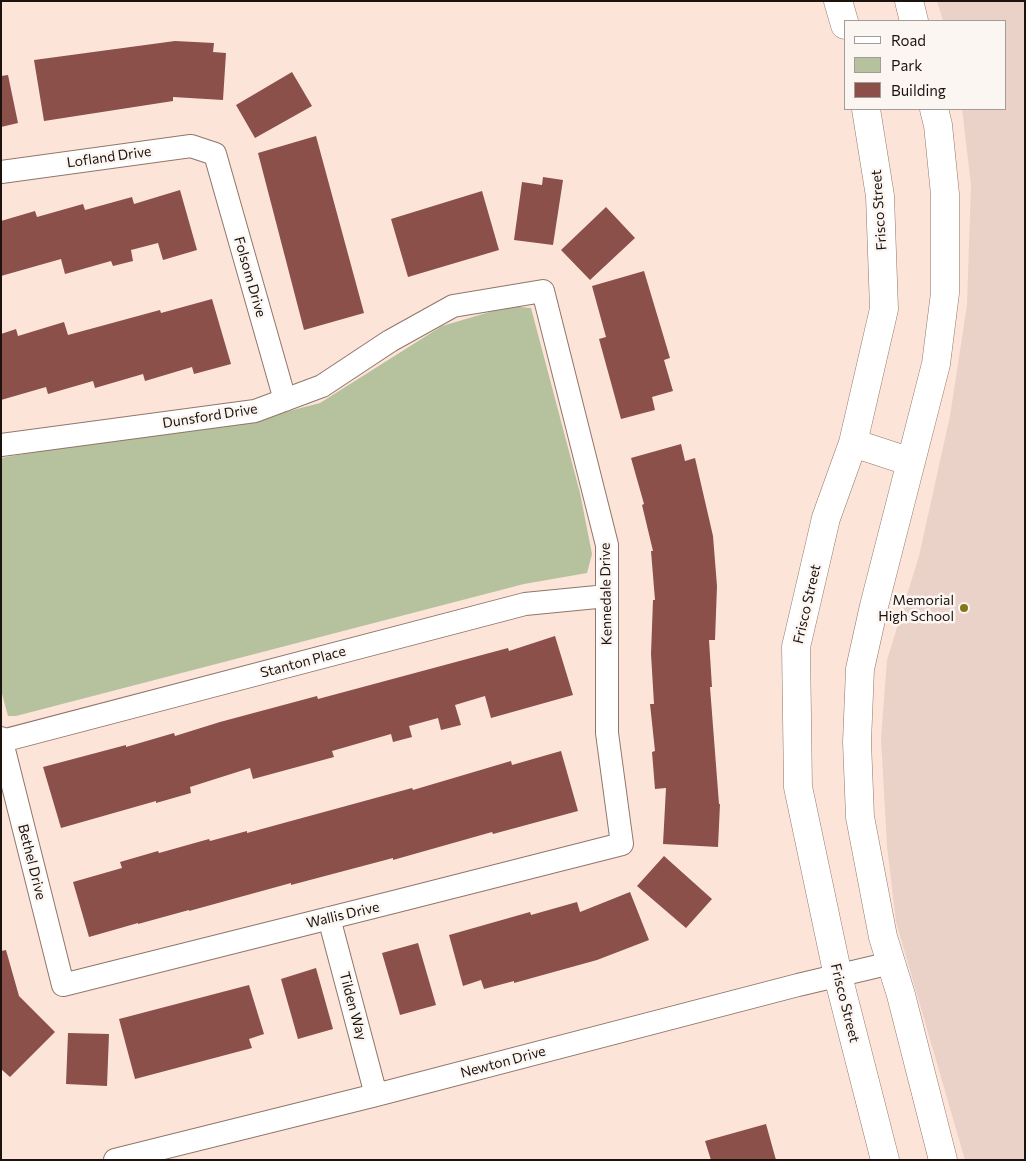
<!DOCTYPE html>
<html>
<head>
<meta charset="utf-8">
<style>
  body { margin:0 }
  #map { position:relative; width:1026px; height:1161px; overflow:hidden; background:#fce4d9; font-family:Commissioner,sans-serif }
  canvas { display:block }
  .frame { position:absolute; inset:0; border:2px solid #1d130e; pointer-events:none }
  .legend { position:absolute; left:844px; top:20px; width:162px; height:90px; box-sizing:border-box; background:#fcf6f3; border:1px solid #a39b97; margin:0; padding:6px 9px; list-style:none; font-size:15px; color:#1d130e }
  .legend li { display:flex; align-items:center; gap:10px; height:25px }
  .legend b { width:25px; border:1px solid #a39b97 }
</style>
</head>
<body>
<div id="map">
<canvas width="1026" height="1161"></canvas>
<div class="frame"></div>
<ul class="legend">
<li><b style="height:6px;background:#fff"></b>Road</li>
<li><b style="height:14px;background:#b5c29d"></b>Park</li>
<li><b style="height:14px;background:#8a5049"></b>Building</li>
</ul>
</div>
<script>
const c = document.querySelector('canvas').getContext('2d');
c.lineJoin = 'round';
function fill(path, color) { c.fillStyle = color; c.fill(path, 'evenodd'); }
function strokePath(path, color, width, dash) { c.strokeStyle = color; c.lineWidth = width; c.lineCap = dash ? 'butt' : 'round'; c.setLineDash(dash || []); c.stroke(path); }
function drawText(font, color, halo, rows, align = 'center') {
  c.font = font + ' Commissioner,sans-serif'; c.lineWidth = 5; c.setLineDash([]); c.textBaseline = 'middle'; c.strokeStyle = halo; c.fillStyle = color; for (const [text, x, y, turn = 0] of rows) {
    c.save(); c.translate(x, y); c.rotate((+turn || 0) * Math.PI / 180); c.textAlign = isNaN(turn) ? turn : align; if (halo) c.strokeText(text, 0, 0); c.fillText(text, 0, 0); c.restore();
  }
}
fill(new Path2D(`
  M 937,1 L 1025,1 L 1025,1160 L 965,1160 L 896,922 L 887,846 L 881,739 L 887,660 L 919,556 L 950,416 L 967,305 L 971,185 L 962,109 L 1005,109 L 1005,21 L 943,21 Z`), '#ead2c9');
fill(new Path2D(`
  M 510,306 L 531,308 L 580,493 L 592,554 L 587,573 L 524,584 L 16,716 L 8,716 L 1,690 L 1,458 L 52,449 L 239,424 L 320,403 L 442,326 Z`), '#b5c29d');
fill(new Path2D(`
  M 175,41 L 214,43 L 213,52 L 226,53 L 223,100 L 173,97 L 173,101 L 44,121 L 34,60 Z
  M 292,72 L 312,106 L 255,138 L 236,105 Z
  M 8,75 L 18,123 L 1,127 L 1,76 Z
  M 316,136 L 364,313 L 304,330 L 258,153 Z
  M 543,177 L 563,180 L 553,245 L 514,240 L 522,182 L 542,185 Z
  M 180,190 L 197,250 L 163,260 L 158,243 L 131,250 L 133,261 L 113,266 L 111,261 L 65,274 L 61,259 L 1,276 L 1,221 L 35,211 L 37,217 L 83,204 L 85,210 L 132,197 L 134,204 Z
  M 482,191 L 499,250 L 408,277 L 391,219 Z
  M 606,207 L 635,238 L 590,280 L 561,250 Z
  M 644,271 L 670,358 L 664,360 L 673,391 L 652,397 L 655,410 L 621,419 L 599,339 L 606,337 L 592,286 Z
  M 212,299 L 231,364 L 194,374 L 192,367 L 145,381 L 143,374 L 95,388 L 93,381 L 48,394 L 46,387 L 1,400 L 1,334 L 16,329 L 18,336 L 64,322 L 68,335 L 160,310 L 161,313 Z
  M 681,444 L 685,461 L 695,458 L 713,536 L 717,586 L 715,640 L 709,640 L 712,687 L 710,687 L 719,804 L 720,804 L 718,847 L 663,844 L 666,788 L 655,789 L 652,752 L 655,751 L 650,704 L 654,704 L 651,654 L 653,600 L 655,600 L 651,551 L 653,551 L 642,505 L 644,504 L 631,458 Z
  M 555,636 L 573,695 L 491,718 L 485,696 L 455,705 L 461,725 L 441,730 L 438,718 L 409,726 L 412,737 L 393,742 L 391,734 L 332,751 L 334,757 L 253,779 L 250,768 L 190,787 L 191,793 L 156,803 L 156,801 L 61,828 L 43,767 L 126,745 L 126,747 L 174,733 L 175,736 L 220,722 L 317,696 L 318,699 L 508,648 L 509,651 Z
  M 561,751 L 578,811 L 493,834 L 492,832 L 393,860 L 393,858 L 291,885 L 291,883 L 189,911 L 189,910 L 138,924 L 138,923 L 89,937 L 73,882 L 122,868 L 120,862 L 158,851 L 159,853 L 209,839 L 210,841 L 247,831 L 247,833 L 412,788 L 413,790 L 511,761 L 512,765 Z
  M 664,856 L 712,899 L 686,928 L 637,886 Z
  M 630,892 L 649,940 L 597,960 L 514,983 L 514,981 L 484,989 L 481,980 L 463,986 L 449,935 L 530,912 L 531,915 L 577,902 L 580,912 Z
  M 418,943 L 436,1005 L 400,1015 L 382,953 Z
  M 6,950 L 19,996 L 55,1032 L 10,1077 L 1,1069 L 1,951 Z
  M 316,968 L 333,1029 L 298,1039 L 281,979 Z
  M 249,985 L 264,1034 L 249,1039 L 252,1048 L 135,1079 L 119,1019 Z
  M 68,1033 L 109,1034 L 107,1086 L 66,1084 Z
  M 766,1124 L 776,1160 L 711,1160 L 705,1141 Z`), '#8a5049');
const street = new Path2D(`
  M 1,172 L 191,146 L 215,154 L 285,400
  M 1,445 L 255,411 L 322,386 L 390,341 L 453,306 L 543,291 L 607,545 L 607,733 L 622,844 C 436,892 249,938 63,985 L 1,738
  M 2,741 L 525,604 L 607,596
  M 329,918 L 376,1095
  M 115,1160 L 376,1095 L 798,985 L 891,963`);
const secondary = new Path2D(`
  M 838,1 L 845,25
  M 909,1 L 914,21
  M 866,109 L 880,196 L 884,309 L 853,443 L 826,518 L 796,647 L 798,787 L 838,976 L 885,1160
  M 934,109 L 938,125 L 945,194 L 945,293 L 936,364 L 874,606 L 860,669 L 857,742 L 860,817 L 883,937 L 901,995 L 943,1160
  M 853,443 L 911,462`);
strokePath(street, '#90766a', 24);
strokePath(secondary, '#90766a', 29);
strokePath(street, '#fff', 22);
strokePath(secondary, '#fff', 28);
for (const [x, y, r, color] of [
  [964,608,5,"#85761a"]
]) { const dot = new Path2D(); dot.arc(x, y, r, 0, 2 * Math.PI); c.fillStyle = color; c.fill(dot); strokePath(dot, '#fcf6f3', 2); }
drawText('14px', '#1d130e', '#fcf6f3', [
  ["Lofland Drive",109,157,-8],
  ["Frisco Street",879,210,-94],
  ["Folsom Drive",250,277,74],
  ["Dunsford Drive",210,416,-9],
  ["Kennedale Drive",606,594,-91],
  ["Frisco Street",807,604,-77],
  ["Stanton Place",303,662,-15],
  ["Bethel Drive",32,862,76],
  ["Wallis Drive",343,915,-13],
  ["Frisco Street",845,1003,76],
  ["Tilden Way",353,1006,75],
  ["Newton Drive",503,1062,-15]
]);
drawText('14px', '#1d130e', '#fcf6f3', [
  ["Memorial",954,600],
  ["High School",954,616]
], 'right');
</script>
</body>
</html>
